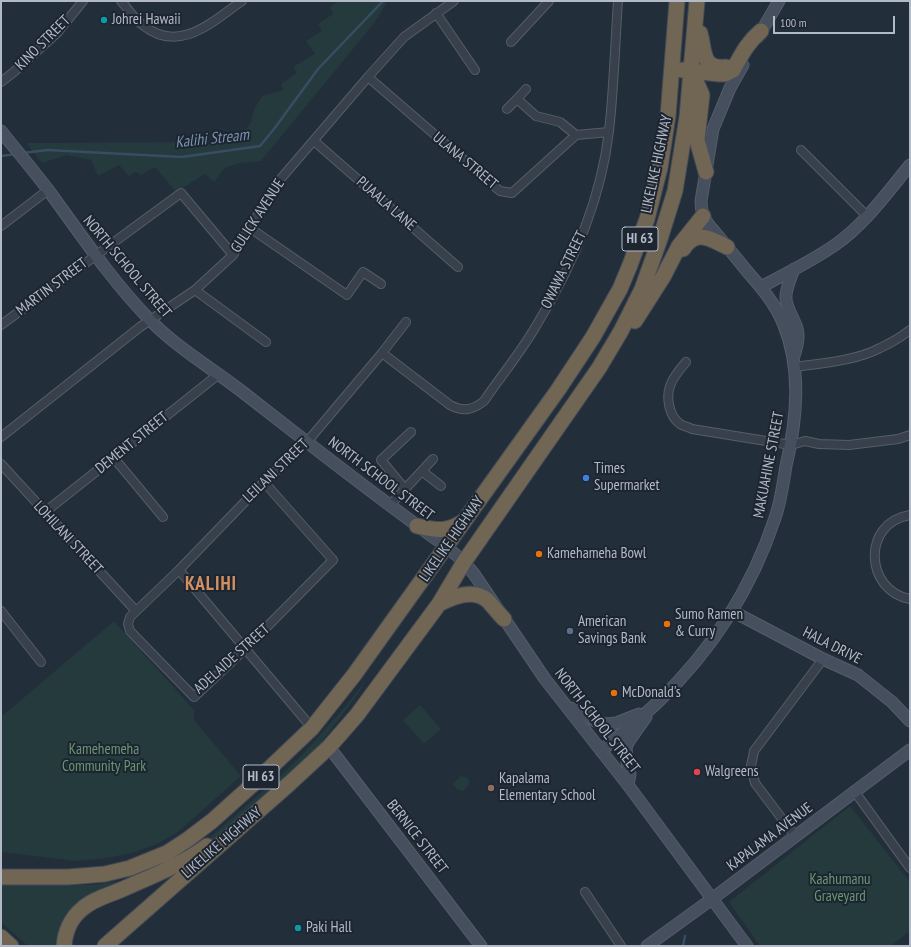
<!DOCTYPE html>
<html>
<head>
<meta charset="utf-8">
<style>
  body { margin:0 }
  #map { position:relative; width:911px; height:947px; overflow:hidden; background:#232e3b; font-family:"PT Sans Narrow",sans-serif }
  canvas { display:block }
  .frame { position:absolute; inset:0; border:2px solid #b2bac7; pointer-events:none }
  .scale { position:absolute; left:773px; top:16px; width:122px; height:18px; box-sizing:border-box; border:2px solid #b2bac7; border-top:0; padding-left:5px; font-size:12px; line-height:14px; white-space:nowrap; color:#b2bac7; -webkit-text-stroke:3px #1c2530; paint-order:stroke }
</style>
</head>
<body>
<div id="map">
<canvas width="911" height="947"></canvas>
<div class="frame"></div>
<div class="scale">100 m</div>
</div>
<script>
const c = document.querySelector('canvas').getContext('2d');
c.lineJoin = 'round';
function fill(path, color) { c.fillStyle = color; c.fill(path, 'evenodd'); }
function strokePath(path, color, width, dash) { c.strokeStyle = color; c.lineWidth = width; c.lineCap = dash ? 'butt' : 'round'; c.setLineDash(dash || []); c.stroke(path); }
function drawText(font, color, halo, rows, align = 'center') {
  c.font = font + ' "PT Sans Narrow",sans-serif'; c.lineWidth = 4; c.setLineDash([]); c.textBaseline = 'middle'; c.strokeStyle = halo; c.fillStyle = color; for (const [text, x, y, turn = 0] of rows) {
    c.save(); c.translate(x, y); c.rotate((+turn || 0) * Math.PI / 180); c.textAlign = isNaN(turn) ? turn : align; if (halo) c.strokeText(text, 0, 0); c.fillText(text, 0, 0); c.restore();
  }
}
fill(new Path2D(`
  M 339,1 L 388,1 L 375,22 L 261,161 L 239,163 L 225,168 L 214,182 L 205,174 L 176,192 L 155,167 L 141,175 L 136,172 L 129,176 L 119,165 L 98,176 L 91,160 L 67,155 L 42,163 L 26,143 L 235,142 L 250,124 L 255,108 L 262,96 L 283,90 L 281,84 L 297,73 L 293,67 L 315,54 L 306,41 L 322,31 L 318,24 L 333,14 L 330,7 Z
  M 114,621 L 194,710 L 194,720 L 241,776 L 178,832 L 157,844 L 132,853 L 101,859 L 75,861 L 1,852 L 1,717 Z
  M 366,680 L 358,694 L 302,768 L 195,856 L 91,904 L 64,946 L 28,946 L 1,922 L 1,885 L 17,883 L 92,885 L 128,880 L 200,846 L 280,776 L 301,756 L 344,708 Z
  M 420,705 L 441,729 L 424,744 L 403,720 Z
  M 460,776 L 466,777 L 469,780 L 469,784 L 463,791 L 457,789 L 453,784 Z
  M 850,806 L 910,882 L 910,931 L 891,946 L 760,946 L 729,902 Z`), '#253a3c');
strokePath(new Path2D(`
  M 22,153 L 48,150 L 182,157 L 260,146 L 274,129 L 318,69 L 383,1
  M 1,156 L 16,154
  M 683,946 L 685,936`), '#384c64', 2.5);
const street = new Path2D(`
  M 121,1 C 128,9 135,20 144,26 C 180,54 213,21 242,1
  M 436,13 L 475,70
  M 511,42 L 549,1
  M 368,77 L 500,191 L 512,193 L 576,135 L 609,132
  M 1,82 L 15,71 L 57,33 L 83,1
  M 517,99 L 526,89
  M 507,109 L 517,99 L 536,116 L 560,122 L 576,135
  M 314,141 L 458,267
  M 801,150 L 867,216
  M 1,226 L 48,190
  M 250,228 L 347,295 L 363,272 L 381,284
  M 195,290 L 266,342
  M 1,325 L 181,193 L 233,255
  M 382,353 L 450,405 C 463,412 473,410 484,401 C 501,376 521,352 536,326 C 572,267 601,201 609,131 C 614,88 615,44 618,1
  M 686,362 C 680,369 673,377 670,386 C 666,398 669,416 680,424 C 683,426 688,427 692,429 L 791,445 L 805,441 L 819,444 L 849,445 L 898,439 L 910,435
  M 795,367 C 823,363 855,361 880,348 C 891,343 901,337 910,330
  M 1,437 L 140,327 L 195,290 L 233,255 L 278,182 L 368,77 L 404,37 L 454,1
  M 114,458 L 163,517
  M 1,464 L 136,611
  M 422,471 L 441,486
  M 264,482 L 333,560 L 246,648 L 194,697 L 130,631 L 128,624 L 130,617 L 179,570 L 264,482 L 307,442 L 382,353 L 406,322
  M 405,489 L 381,460 L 411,432
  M 390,505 L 433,459
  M 45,512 L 219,374
  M 910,515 C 861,523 865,591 910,599
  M 179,570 L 312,728
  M 1,611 L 41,662
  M 855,792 L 910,868
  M 795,836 L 755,783 L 751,766 L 754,751 L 823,659
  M 585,892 L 621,946`);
const secondary = new Path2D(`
  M 758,37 L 779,1
  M 1,131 C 17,151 34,171 49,191 C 81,235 112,281 150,320 C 176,347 210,367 240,390 C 308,443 376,497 447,547 L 464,562 L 474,574 L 545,679 L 628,785 L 747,946
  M 761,287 C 785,274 812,261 835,245 C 865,224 887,193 910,165
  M 794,356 C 796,350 798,344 798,337 C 799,324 787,312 786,299 C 785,289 791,278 794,269
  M 732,611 L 823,659 L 858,675 L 892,702 L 910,721
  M 567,707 L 583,712 L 595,721 L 606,724 L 616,723 L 639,714
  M 329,747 L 481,946
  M 601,751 C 620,735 640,719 658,702 C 711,651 752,588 775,518 C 781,502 783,483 786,466 C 797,419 802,369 783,323 C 775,303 760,286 746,270 C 733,254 721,239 708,224 C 703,216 701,211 701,201 L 713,129 L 730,88 L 743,65
  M 628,785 L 630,774 L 627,762 L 626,747 L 629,741 L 646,717
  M 647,946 L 712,899 L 910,750`);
const highway = new Path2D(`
  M 700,33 C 705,50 701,70 726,67
  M 682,70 L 719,74 L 725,74 L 733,70 C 742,54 747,43 761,31
  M 692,72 L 702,95 L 697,140 L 706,172
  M 683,249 C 696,228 711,239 727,247
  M 635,321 L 663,277 L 679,246 L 703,216
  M 417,526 C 436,530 447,533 464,521
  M 439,604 C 452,597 473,588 487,600 C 493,606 498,613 504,619
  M 1,877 L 68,877 L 105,874 L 130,868 L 167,853 L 187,840 L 212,821 L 251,786 L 312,728 L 354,675 L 558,390 L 593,337 L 620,289 L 630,265 L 647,219 L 660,168 L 668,116 L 677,1
  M 1,937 L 11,946
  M 64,946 C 65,932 71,918 82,909 C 93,899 109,895 123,889 C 152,876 181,865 207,846
  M 105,946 L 289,784 L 329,747 L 357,715 L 439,604 L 464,562 L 599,368 L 621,331 L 642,289 L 660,239 L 675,191 L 687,117 L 697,1`);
strokePath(street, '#555d69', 10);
strokePath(secondary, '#555d69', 13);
strokePath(highway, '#424a56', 17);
strokePath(street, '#37404b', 8);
strokePath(secondary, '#454f5e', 11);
strokePath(highway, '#716554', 15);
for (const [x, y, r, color] of [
  [104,20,4,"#0f9aa8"],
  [586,478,4,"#3f7fe0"],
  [539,554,4,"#e8710a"],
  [667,624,4,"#e8710a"],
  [570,631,4,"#5c6f8a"],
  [614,693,4,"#e8710a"],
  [697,772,4,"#e0444e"],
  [491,788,4,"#8d6e63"],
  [298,928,4,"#0f9aa8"]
]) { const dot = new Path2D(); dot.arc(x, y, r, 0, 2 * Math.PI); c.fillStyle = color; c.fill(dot); strokePath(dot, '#1c2530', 1.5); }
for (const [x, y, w] of [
  [640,239,36],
  [261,777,36]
]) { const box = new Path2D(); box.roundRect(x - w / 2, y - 12, w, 24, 3); c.fillStyle = '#1c2530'; c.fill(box); strokePath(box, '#b2bac7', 1); }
drawText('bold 14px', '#b2bac7', null, [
  ["HI 63",640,239],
  ["HI 63",261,777]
]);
drawText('15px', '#b2bac7', '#1c2530', [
  ["Johrei Hawaii",112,20],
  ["Times",594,469],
  ["Supermarket",594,486],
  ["Kamehameha Bowl",547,554],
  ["Sumo Ramen",675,615],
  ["& Curry",675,632],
  ["American",578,622],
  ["Savings Bank",578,639],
  ["McDonald's",622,693],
  ["Walgreens",705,772],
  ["Kapalama",499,779],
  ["Elementary School",499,796],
  ["Paki Hall",306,928]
], 'left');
drawText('15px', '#b2bac7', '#1c2530', [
  ["KINO STREET",43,43,-45],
  ["ULANA STREET",465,161,40],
  ["LIKELIKE HIGHWAY",657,164,-78],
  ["PUAALA LANE",386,204,41],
  ["GULICK AVENUE",258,216,-57],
  ["NORTH SCHOOL STREET",127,267,50],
  ["OWAWA STREET",564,270,-64],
  ["MARTIN STREET",52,287,-37],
  ["DEMENT STREET",132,443,-39],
  ["MAKUAHINE STREET",769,465,-79],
  ["LEILANI STREET",276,471,-44],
  ["NORTH SCHOOL STREET",381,479,37],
  ["LOHILANI STREET",68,538,47],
  ["LIKELIKE HIGHWAY",452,539,-55],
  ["HALA DRIVE",832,646,27],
  ["ADELAIDE STREET",232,659,-42],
  ["NORTH SCHOOL STREET",597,721,52],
  ["BERNICE STREET",417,837,52],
  ["KAPALAMA AVENUE",770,837,-37],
  ["LIKELIKE HIGHWAY",222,843,-41]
]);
drawText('15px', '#699773', '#1c2530', [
  ["Kamehemeha",104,750],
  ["Community Park",104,767],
  ["Kaahumanu",840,880],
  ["Graveyard",840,897]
]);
drawText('italic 16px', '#7a92ae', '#1c2530', [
  ["Kalihi Stream",212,139,-6]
]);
c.letterSpacing = '1px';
drawText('bold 19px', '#d29062', '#1c2530', [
  ["KALIHI",211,585]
]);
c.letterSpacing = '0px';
</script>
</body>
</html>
